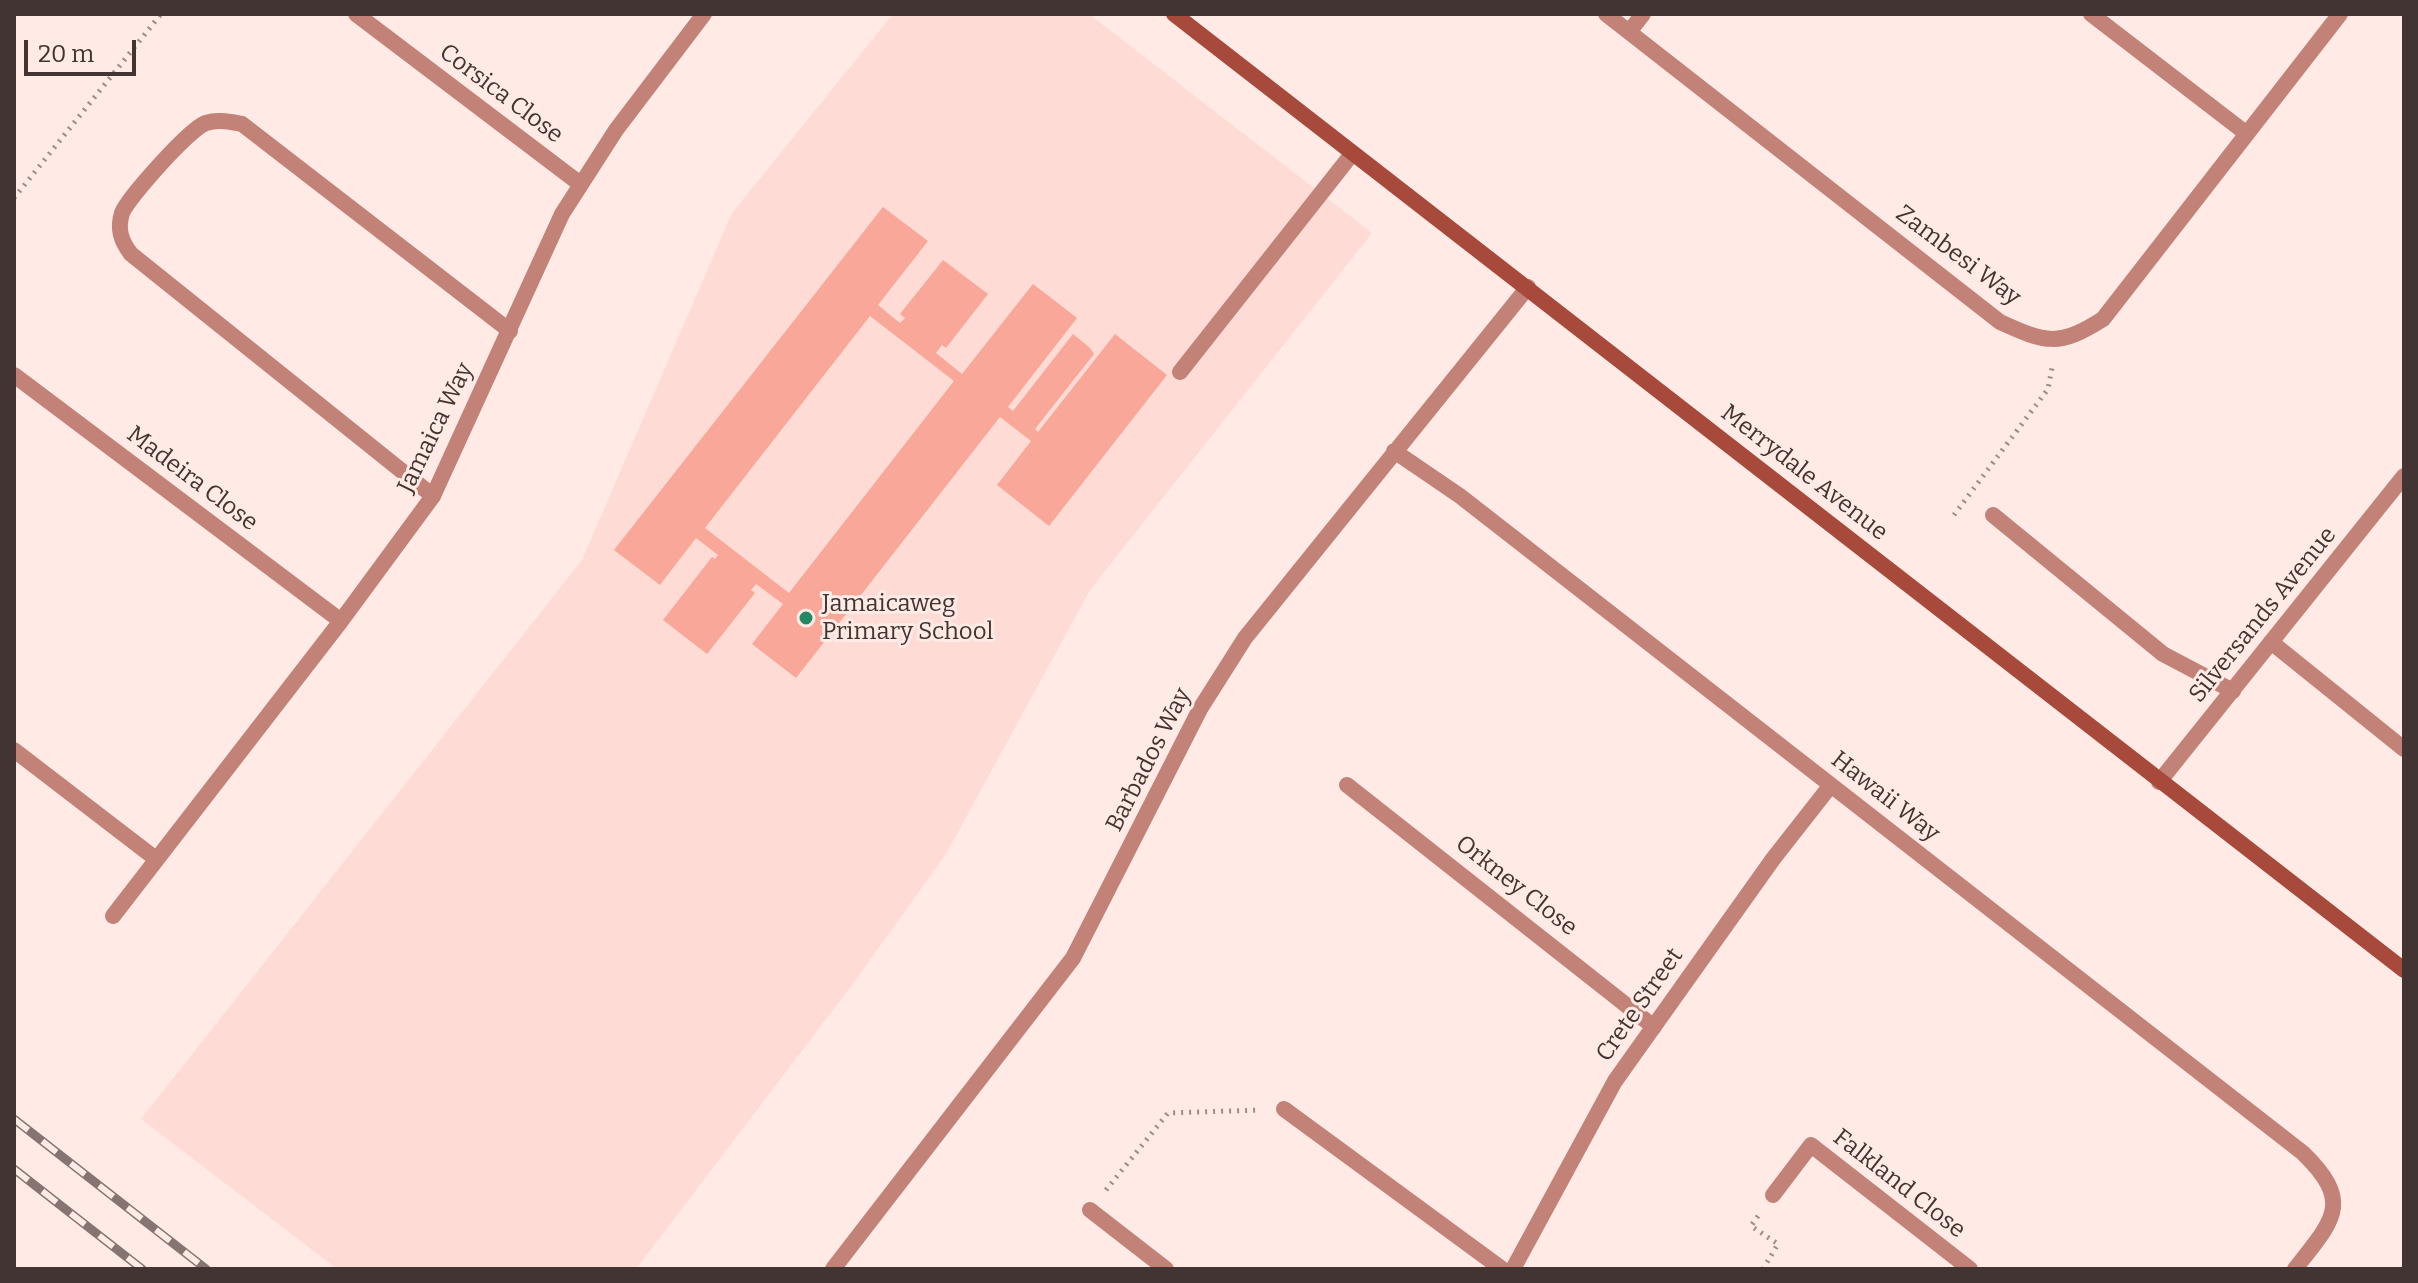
<!DOCTYPE html>
<html>
<head>
<meta charset="utf-8">
<style>
  body { margin:0 }
  #map { position:relative; width:2418px; height:1283px; overflow:hidden; background:#ffeae6; font-family:Bitter,serif }
  canvas { display:block }
  .frame { position:absolute; inset:0; border:16px solid #423432; pointer-events:none }
  .scale { position:absolute; left:24px; top:40px; width:112px; height:36px; box-sizing:border-box; border:4px solid #423432; border-top:0; padding-left:10px; font-size:24px; line-height:28px; white-space:nowrap; color:#423432; -webkit-text-stroke:6px #ffeae6; paint-order:stroke }
</style>
</head>
<body>
<div id="map">
<canvas width="2418" height="1283"></canvas>
<div class="frame"></div>
<div class="scale">20 m</div>
</div>
<script>
const c = document.querySelector('canvas').getContext('2d');
c.lineJoin = 'round';
function fill(path, color) { c.fillStyle = color; c.fill(path, 'evenodd'); }
function strokePath(path, color, width, dash) { c.strokeStyle = color; c.lineWidth = width; c.lineCap = dash ? 'butt' : 'round'; c.setLineDash(dash || []); c.stroke(path); }
function drawText(font, color, halo, rows, align = 'center') {
  c.font = font + ' Bitter,serif'; c.lineWidth = 6; c.setLineDash([]); c.textBaseline = 'middle'; c.strokeStyle = halo; c.fillStyle = color; for (const [text, x, y, turn = 0] of rows) {
    c.save(); c.translate(x, y); c.rotate((+turn || 0) * Math.PI / 180); c.textAlign = isNaN(turn) ? turn : align; if (halo) c.strokeText(text, 0, 0); c.fillText(text, 0, 0); c.restore();
  }
}
fill(new Path2D(`
  M 893,14 L 1089,14 L 1372,233 L 1090,590 L 946,854 L 852,985 L 636,1269 L 337,1269 L 141,1119 L 582,560 L 732,213 Z`), '#fedcd5');
fill(new Path2D(`
  M 883,207 L 928,241 L 878,305 L 900,323 L 905,318 L 900,314 L 943,260 L 988,294 L 946,348 L 942,345 L 936,353 L 962,374 L 1033,284 L 1077,318 L 1008,407 L 1013,411 L 1073,334 L 1090,348 L 1094,354 L 1035,429 L 1038,432 L 1115,334 L 1167,375 L 1049,526 L 997,485 L 1031,441 L 1000,417 L 796,678 L 752,644 L 783,604 L 756,584 L 751,590 L 755,593 L 707,654 L 663,620 L 712,557 L 715,559 L 718,555 L 696,538 L 660,585 L 614,550 ZM 870,316 L 954,381 L 789,593 L 705,528 Z`), '#f9a799');
strokePath(new Path2D(`
  M 14,198 L 161,14
  M 1954,515 L 2048,389 L 2053,363
  M 1106,1190 L 1168,1113 L 1259,1110
  M 1758,1216 L 1751,1226 L 1778,1244 L 1763,1269`), '#9e8c89', 5, [2, 6]);
strokePath(new Path2D(`
  M 1180,372 L 1352,154
  M 433,496 L 131,254 C 121,241 117,229 122,213 C 128,198 190,128 206,123 C 218,119 230,122 242,124 L 510,331
  M 1993,515 L 2163,654 L 2233,691
  M 2271,642 L 2404,749
  M 1284,1109 L 1502,1269`), '#c38277', 16);
strokePath(new Path2D(`
  M 356,14 L 579,183
  M 1606,14 L 2000,322 C 2046,343 2059,347 2103,319 L 2340,14
  M 2091,14 L 2247,134
  M 1629,32 L 1643,14
  M 14,375 L 341,621
  M 1394,451 L 1460,496 L 2303,1153 C 2354,1203 2333,1220 2295,1269
  M 14,750 L 156,859
  M 2159,782 L 2404,476
  M 1347,785 L 1654,1027
  M 113,916 L 341,621 L 433,496 L 562,214 L 616,130 L 704,14
  M 1773,1195 L 1811,1145 L 1970,1269
  M 1090,1210 L 1166,1269
  M 833,1269 L 1073,958 L 1200,709 L 1245,638 L 1528,287
  M 1513,1269 L 1615,1081 L 1773,859 L 1831,785`), '#c38277', 16);
strokePath(new Path2D(`
  M 1174,14 L 2404,970`), '#a74a3c', 16);
const rail = new Path2D(`
  M 14,1119 L 206,1269
  M 14,1169 L 142,1269`);
strokePath(rail, '#857471', 9);
strokePath(rail, '#ffeae6', 6, [18]);
for (const [x, y, r, color] of [
  [806,618,8,"#238964"]
]) { const dot = new Path2D(); dot.arc(x, y, r, 0, 2 * Math.PI); c.fillStyle = color; c.fill(dot); strokePath(dot, '#ffeae6', 3); }
drawText('24px', '#423432', '#ffeae6', [
  ["Corsica Close",501,94,37],
  ["Zambesi Way",1958,256,37],
  ["Jamaica Way",436,428,-64],
  ["Merrydale Avenue",1804,473,38],
  ["Madeira Close",192,479,37],
  ["Silversands Avenue",2263,615,-51],
  ["Barbados Way",1149,760,-63],
  ["Hawaii Way",1885,797,38],
  ["Orkney Close",1516,886,38],
  ["Crete Street",1640,1005,-55],
  ["Falkland Close",1899,1184,38]
]);
drawText('24px', '#423432', '#ffeae6', [
  ["Jamaicaweg",822,604],
  ["Primary School",822,632]
], 'left');
</script>
</body>
</html>
